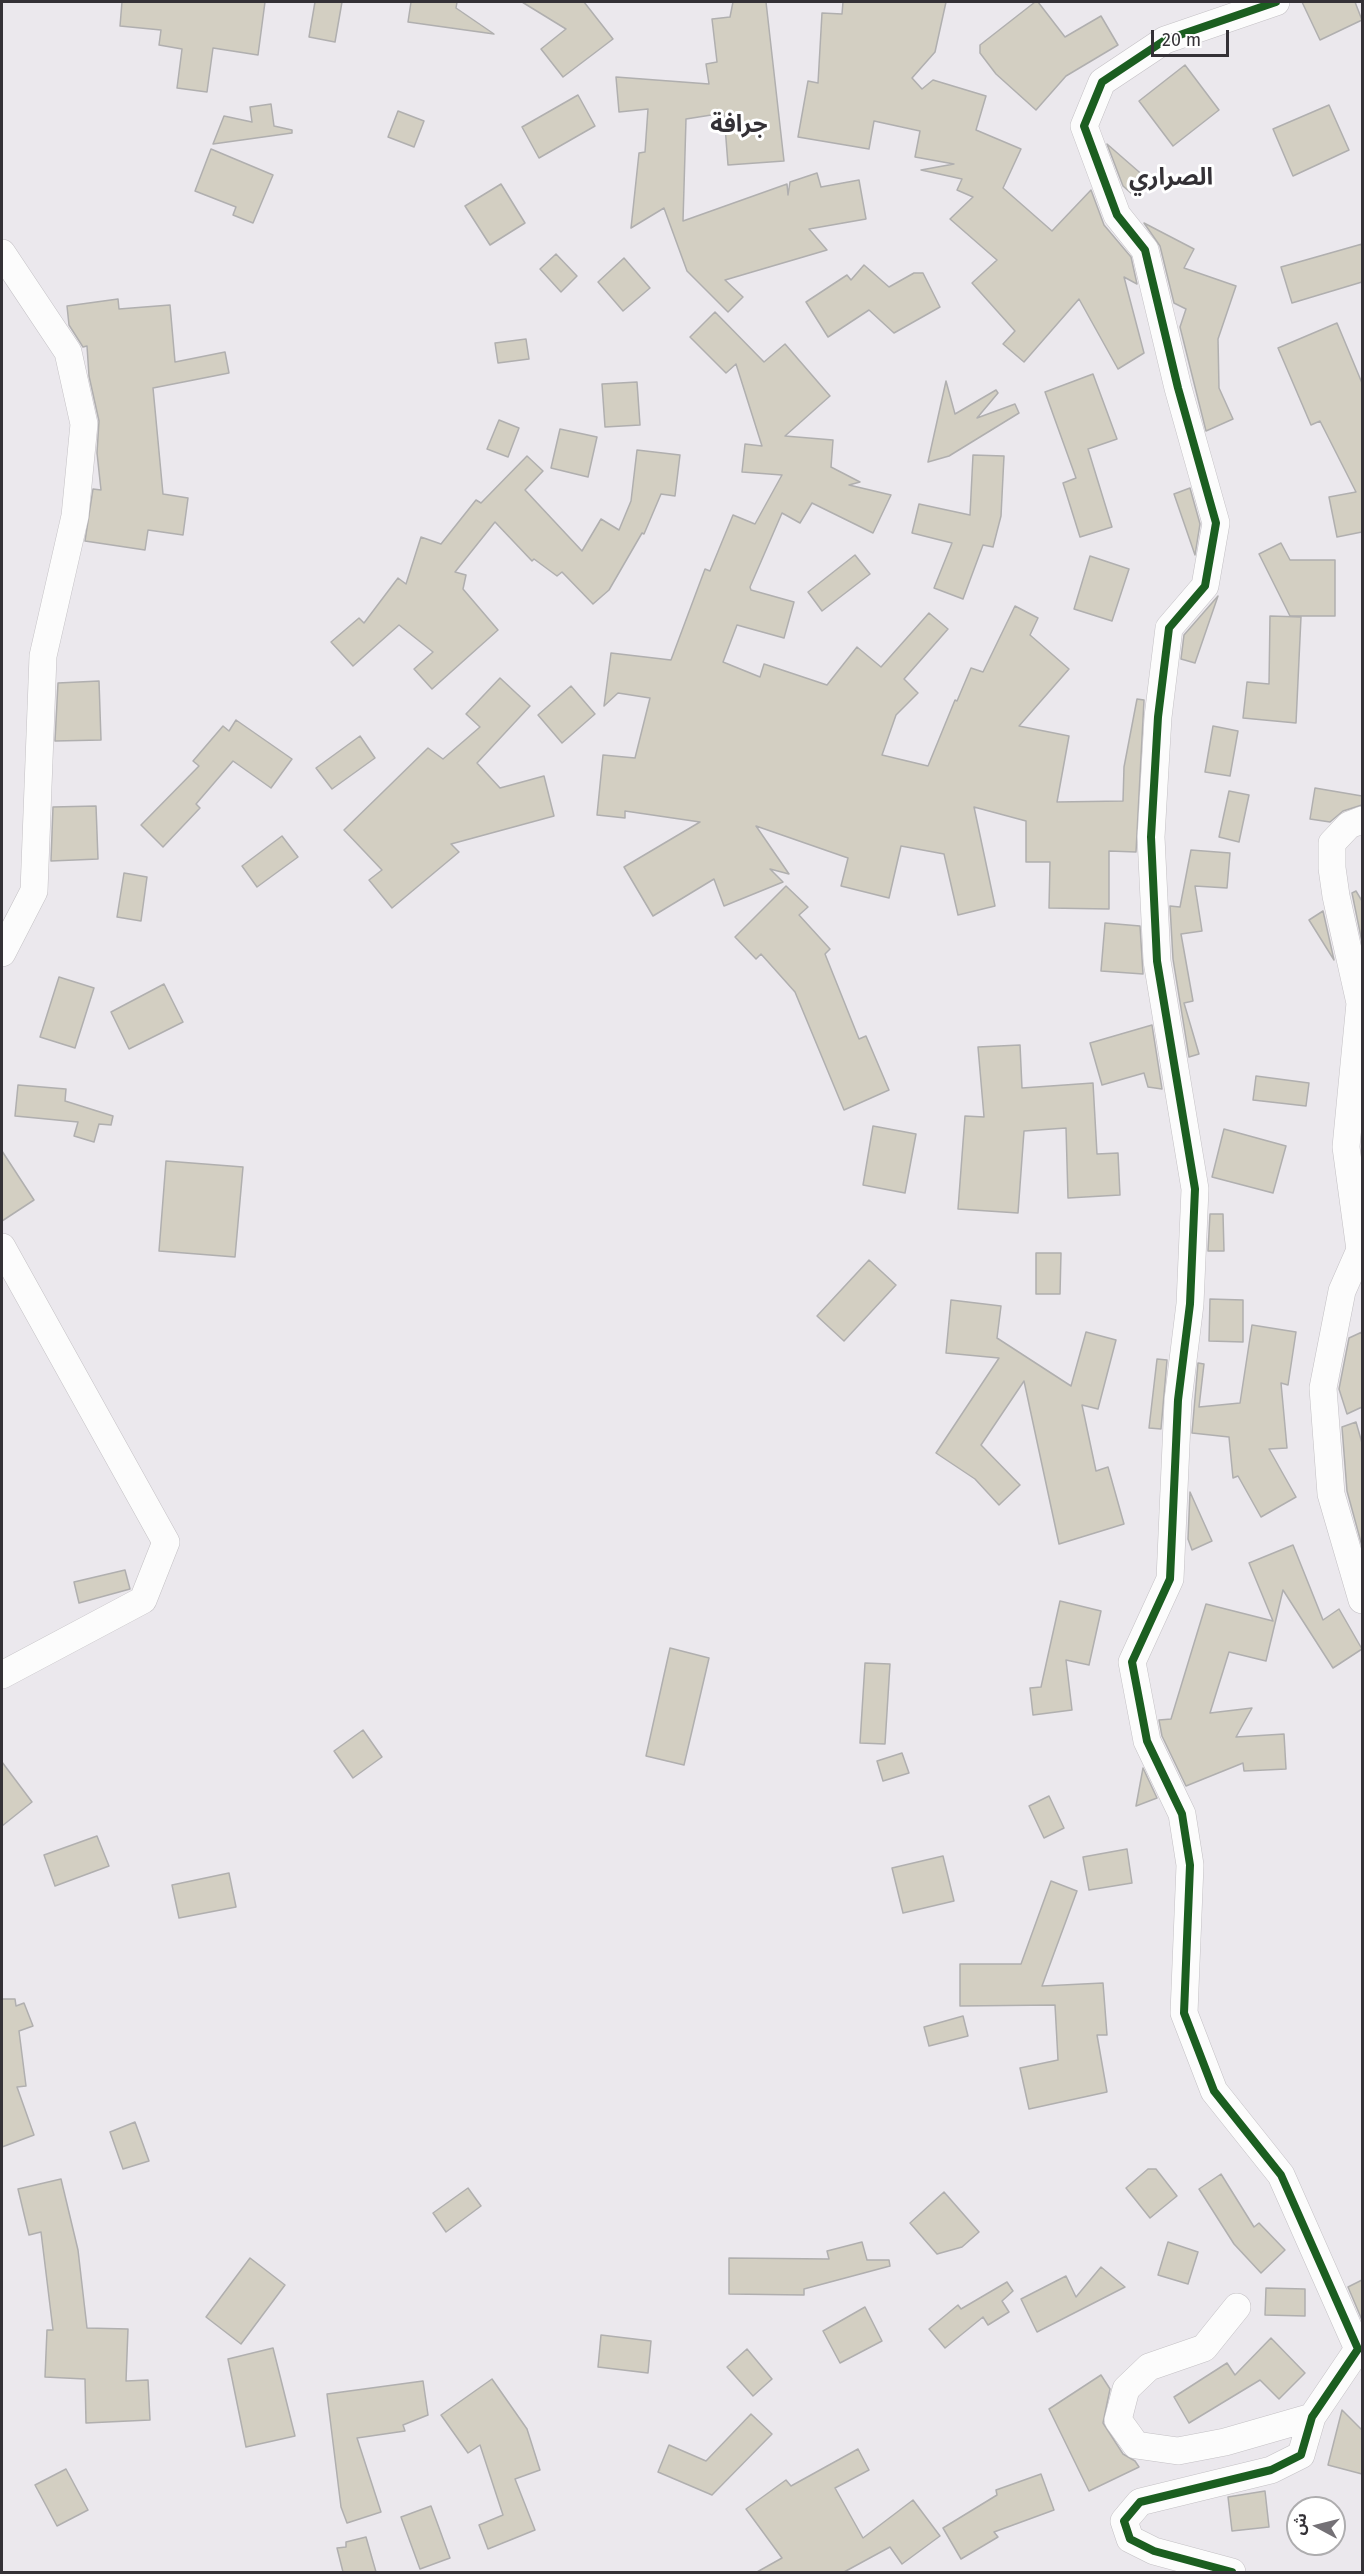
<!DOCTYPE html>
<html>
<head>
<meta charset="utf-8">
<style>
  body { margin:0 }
  #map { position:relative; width:1364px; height:2574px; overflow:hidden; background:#ebe8ed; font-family:"Fira Sans","Noto Sans Arabic",sans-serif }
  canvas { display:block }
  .frame { position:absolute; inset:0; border:3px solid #343136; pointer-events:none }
  .north { position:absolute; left:1286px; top:2496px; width:60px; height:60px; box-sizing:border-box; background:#fff; border:2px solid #aeadaf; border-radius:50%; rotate:277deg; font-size:16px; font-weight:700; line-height:24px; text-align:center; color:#343136 }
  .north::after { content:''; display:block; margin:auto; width:21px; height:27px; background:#747176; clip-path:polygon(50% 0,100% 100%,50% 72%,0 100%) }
  .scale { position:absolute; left:1151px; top:30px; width:78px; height:27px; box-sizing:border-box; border:3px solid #343136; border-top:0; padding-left:8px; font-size:18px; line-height:21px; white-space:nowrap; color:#343136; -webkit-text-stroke:4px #fff; paint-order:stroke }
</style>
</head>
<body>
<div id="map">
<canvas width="1364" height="2574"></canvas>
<div class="frame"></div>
<div class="north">ش</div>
<div class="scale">20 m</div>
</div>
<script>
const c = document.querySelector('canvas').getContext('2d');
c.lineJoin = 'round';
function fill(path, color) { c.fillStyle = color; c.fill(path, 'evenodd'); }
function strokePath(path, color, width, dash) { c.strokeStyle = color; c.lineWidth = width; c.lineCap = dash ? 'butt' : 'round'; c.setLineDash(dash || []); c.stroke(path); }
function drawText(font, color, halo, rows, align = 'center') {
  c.font = font + ' "Fira Sans","Noto Sans Arabic",sans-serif'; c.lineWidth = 6; c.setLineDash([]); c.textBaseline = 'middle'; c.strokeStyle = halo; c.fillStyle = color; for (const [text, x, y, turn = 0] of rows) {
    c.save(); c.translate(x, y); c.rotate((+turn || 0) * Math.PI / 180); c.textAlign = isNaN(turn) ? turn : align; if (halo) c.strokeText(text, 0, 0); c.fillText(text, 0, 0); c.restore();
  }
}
const building = new Path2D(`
  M 122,2 L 265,2 L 258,55 L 213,48 L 207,92 L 177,88 L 182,49 L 159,45 L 161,30 L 120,26 Z
  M 315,2 L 342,2 L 335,42 L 309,37 Z
  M 411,2 L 457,2 L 456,8 L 494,34 L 408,22 Z
  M 522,2 L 584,2 L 613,39 L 563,77 L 541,49 L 566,29 Z
  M 733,2 L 766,2 L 784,161 L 728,165 L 724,113 L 686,119 L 683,221 L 787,184 L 788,195 L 790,182 L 817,173 L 821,187 L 859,180 L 866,219 L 809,229 L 827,250 L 725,280 L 743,297 L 728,312 L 687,271 L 664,208 L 631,228 L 639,153 L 645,152 L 648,109 L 619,112 L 616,77 L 709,84 L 706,64 L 717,62 L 712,19 L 730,17 Z
  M 843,2 L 946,2 L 935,52 L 912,78 L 922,89 L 933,80 L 986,96 L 976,130 L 1021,149 L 1003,188 L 1052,231 L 1091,190 L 1104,225 L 1131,257 L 1137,284 L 1124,277 L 1144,353 L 1118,369 L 1079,299 L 1024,362 L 1003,344 L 1015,331 L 972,283 L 997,260 L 950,219 L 973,197 L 957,190 L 962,179 L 921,170 L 954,164 L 915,157 L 920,131 L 874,121 L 869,149 L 798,137 L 808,81 L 818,83 L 822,13 L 842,14 Z
  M 1035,2 L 1038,2 L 1065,37 L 1101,16 L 1118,45 L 1066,76 L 1036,110 L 996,74 L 980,53 L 980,45 Z
  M 1302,2 L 1355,2 L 1362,20 L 1320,40 Z
  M 1185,65 L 1219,110 L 1173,146 L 1139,101 Z
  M 578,95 L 595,126 L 539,158 L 522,127 Z
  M 271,104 L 274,126 L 292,130 L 292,133 L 213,144 L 224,116 L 252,122 L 250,107 Z
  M 1329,105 L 1349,150 L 1293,176 L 1273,129 Z
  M 398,111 L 424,121 L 414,147 L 388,137 Z
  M 1107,144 L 1146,178 L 1132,194 L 1123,186 Z
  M 211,149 L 273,175 L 253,223 L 233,215 L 236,207 L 195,191 Z
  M 501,184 L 525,223 L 490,245 L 465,206 Z
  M 1144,223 L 1194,249 L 1184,268 L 1236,286 L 1218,339 L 1219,388 L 1233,419 L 1206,431 L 1180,327 L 1186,309 L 1174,303 L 1160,246 Z
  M 1362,244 L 1362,282 L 1292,303 L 1281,267 Z
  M 556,254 L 577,276 L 561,292 L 540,269 Z
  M 624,258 L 650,288 L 623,311 L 598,282 Z
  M 864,265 L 889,287 L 914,273 L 923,273 L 940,307 L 894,333 L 869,310 L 828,337 L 806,302 L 847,275 L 851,280 Z
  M 118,299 L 119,309 L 170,305 L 175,362 L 225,352 L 229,373 L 153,388 L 163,494 L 188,498 L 183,535 L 148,530 L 145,550 L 85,541 L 93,489 L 101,490 L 97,453 L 99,421 L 89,376 L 87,346 L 83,347 L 69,325 L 67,306 Z
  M 715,312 L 764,362 L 785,344 L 830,396 L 785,436 L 833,440 L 831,467 L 860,482 L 849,485 L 891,495 L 873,533 L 812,503 L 800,523 L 782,513 L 750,587 L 751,590 L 794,602 L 784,638 L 737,625 L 723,662 L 760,677 L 764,664 L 827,685 L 857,647 L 881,667 L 929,613 L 948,629 L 904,679 L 918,693 L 896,715 L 882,755 L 928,766 L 955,700 L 957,701 L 971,668 L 983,672 L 1015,606 L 1038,618 L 1030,635 L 1069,669 L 1019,726 L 1069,736 L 1057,802 L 1123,801 L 1124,767 L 1137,699 L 1144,700 L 1136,852 L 1109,851 L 1109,909 L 1049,908 L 1050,862 L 1026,862 L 1026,821 L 974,807 L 995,906 L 958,915 L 944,854 L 901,846 L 889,898 L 841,886 L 848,858 L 756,826 L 789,874 L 770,869 L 783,882 L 724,906 L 714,879 L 653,916 L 624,867 L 700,822 L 625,811 L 625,818 L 597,815 L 603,755 L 635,758 L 650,698 L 618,693 L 604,706 L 611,653 L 671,660 L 705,569 L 710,571 L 733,515 L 755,524 L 782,475 L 742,472 L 745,444 L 762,446 L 736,364 L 726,373 L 690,337 Z
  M 1337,323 L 1362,383 L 1362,532 L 1337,537 L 1329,497 L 1356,492 L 1320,421 L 1311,425 L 1278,348 Z
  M 526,339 L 529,359 L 498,363 L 495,343 Z
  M 1093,374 L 1117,439 L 1088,449 L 1112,527 L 1080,537 L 1063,483 L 1076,478 L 1045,392 Z
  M 946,381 L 955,414 L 996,390 L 998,393 L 977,418 L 1015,404 L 1019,413 L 949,456 L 928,462 Z
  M 637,382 L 640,425 L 605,427 L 602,384 Z
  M 499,420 L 519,428 L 508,457 L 487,449 Z
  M 560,429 L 597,437 L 588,477 L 551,468 Z
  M 637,450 L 680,455 L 675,496 L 661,494 L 644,534 L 642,533 L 609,590 L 593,604 L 562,572 L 557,576 L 534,559 L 532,561 L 495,522 L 455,572 L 466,575 L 463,589 L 498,630 L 432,689 L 414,669 L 433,652 L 399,625 L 353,666 L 331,642 L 359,618 L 364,623 L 398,578 L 406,584 L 421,537 L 441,544 L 476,500 L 481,503 L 527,456 L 543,471 L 525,490 L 582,551 L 601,519 L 619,530 L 631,501 Z
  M 973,455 L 1004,456 L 1001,516 L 993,547 L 983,545 L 963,599 L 934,588 L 952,543 L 912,533 L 919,504 L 970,515 Z
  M 1190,488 L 1200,524 L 1195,555 L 1174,494 Z
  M 1281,543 L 1290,560 L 1335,560 L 1335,616 L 1290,616 L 1259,554 Z
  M 855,555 L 870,574 L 822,611 L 808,592 Z
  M 1090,556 L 1129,569 L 1112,621 L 1074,609 Z
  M 1218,596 L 1195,663 L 1181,659 L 1184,635 Z
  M 1270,616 L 1301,617 L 1296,723 L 1243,718 L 1247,682 L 1269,684 Z
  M 500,678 L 530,706 L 477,763 L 500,788 L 544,776 L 554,816 L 451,844 L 459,852 L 392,908 L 369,880 L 382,870 L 344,830 L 428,748 L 443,759 L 480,727 L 466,714 Z
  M 99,681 L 101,740 L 55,741 L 58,683 Z
  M 571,686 L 595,714 L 562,743 L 538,715 Z
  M 236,720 L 292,759 L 271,788 L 233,761 L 196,804 L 200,808 L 163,847 L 141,825 L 199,766 L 193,761 L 223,726 L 229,731 Z
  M 1213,726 L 1238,731 L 1230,776 L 1205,772 Z
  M 360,736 L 375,758 L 332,789 L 316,768 Z
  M 1315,788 L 1362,796 L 1362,805 L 1343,811 L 1330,822 L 1310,819 Z
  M 1229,791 L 1249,795 L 1239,842 L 1219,837 Z
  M 96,806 L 98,859 L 51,861 L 53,807 Z
  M 282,836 L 298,857 L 257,887 L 242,866 Z
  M 1191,850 L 1230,853 L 1227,888 L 1195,886 L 1202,931 L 1181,934 L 1193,1001 L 1184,1003 L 1199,1054 L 1189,1057 L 1173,959 L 1170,906 L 1180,907 Z
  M 124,873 L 147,877 L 141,921 L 117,917 Z
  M 786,886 L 808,907 L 799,915 L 830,949 L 825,954 L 859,1039 L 866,1036 L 889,1090 L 844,1110 L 795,992 L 761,954 L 756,959 L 735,937 Z
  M 1356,891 L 1362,901 L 1362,942 L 1352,893 Z
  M 1323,911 L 1334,960 L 1309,920 Z
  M 1105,923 L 1140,926 L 1143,974 L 1101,971 Z
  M 59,977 L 94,988 L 75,1048 L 40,1037 Z
  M 164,984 L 183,1022 L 129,1049 L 111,1012 Z
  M 1152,1025 L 1162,1089 L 1148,1087 L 1144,1073 L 1102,1085 L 1090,1043 Z
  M 1020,1045 L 1022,1088 L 1093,1083 L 1097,1154 L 1118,1153 L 1120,1195 L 1068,1198 L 1066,1128 L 1024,1131 L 1018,1213 L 958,1209 L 965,1116 L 984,1117 L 978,1047 Z
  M 1256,1076 L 1309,1083 L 1306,1106 L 1253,1100 Z
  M 18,1085 L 66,1089 L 65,1101 L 113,1116 L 111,1125 L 99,1124 L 94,1142 L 74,1136 L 78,1122 L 15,1116 Z
  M 873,1126 L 916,1134 L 905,1193 L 863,1185 Z
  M 1224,1129 L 1286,1146 L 1273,1193 L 1212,1177 Z
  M 2,1151 L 34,1200 L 2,1221 Z
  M 166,1161 L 243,1167 L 235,1257 L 159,1251 Z
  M 1210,1214 L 1223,1214 L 1224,1251 L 1208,1251 Z
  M 1036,1253 L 1061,1253 L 1060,1294 L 1036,1294 Z
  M 869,1260 L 896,1285 L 844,1341 L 817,1316 Z
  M 1210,1299 L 1243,1300 L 1243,1342 L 1209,1341 Z
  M 951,1300 L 1001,1306 L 997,1338 L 1071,1386 L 1086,1332 L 1116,1340 L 1098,1409 L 1082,1405 L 1096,1471 L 1108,1467 L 1124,1524 L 1059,1544 L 1024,1381 L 981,1445 L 1020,1485 L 999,1505 L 975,1479 L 936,1453 L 999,1358 L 946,1353 Z
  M 1252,1325 L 1296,1332 L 1288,1385 L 1281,1383 L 1287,1448 L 1269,1449 L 1296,1497 L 1261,1517 L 1238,1476 L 1233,1478 L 1229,1437 L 1192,1433 L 1198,1363 L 1204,1364 L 1199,1407 L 1240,1403 Z
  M 1362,1332 L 1362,1407 L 1347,1414 L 1339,1389 L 1349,1338 Z
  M 1157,1359 L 1167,1360 L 1161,1429 L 1149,1428 Z
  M 1356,1422 L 1362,1443 L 1362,1546 L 1347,1491 L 1342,1427 Z
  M 1190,1492 L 1212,1541 L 1192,1550 L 1188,1539 Z
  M 1293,1545 L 1323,1620 L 1339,1609 L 1362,1649 L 1333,1668 L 1283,1590 L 1266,1661 L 1229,1652 L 1210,1713 L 1252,1708 L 1236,1737 L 1284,1734 L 1286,1769 L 1244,1771 L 1243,1763 L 1186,1786 L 1162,1736 L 1159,1720 L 1171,1719 L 1206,1604 L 1273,1621 L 1249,1563 Z
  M 125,1570 L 130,1589 L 79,1603 L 74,1582 Z
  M 1060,1601 L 1101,1611 L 1089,1665 L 1066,1660 L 1072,1710 L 1033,1715 L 1030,1688 L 1041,1687 Z
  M 670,1648 L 709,1658 L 684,1765 L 646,1756 Z
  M 865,1663 L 890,1664 L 885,1744 L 860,1743 Z
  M 363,1730 L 382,1757 L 353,1778 L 334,1751 Z
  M 902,1753 L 909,1773 L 883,1781 L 877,1761 Z
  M 2,1762 L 32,1802 L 2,1826 Z
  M 1143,1768 L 1157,1798 L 1136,1806 Z
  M 1049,1796 L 1064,1828 L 1044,1838 L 1029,1806 Z
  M 97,1836 L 109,1866 L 55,1886 L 44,1855 Z
  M 1127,1849 L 1132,1883 L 1089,1890 L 1083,1857 Z
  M 943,1856 L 954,1901 L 903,1913 L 892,1868 Z
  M 229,1873 L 236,1907 L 179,1918 L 172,1885 Z
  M 1051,1881 L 1077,1891 L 1042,1986 L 1103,1983 L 1107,2035 L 1097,2035 L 1107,2092 L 1029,2109 L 1020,2068 L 1058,2060 L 1055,2005 L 960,2006 L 960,1964 L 1021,1964 Z
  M 2,1999 L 15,1999 L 16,2006 L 24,2003 L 33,2026 L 19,2031 L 26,2086 L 17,2087 L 34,2135 L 2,2147 Z
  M 963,2016 L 968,2036 L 929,2046 L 924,2027 Z
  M 135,2122 L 149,2161 L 123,2169 L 110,2132 Z
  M 1148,2169 L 1156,2169 L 1177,2196 L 1150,2218 L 1126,2188 Z
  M 1221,2174 L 1254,2227 L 1259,2223 L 1285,2250 L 1261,2273 L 1234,2244 L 1199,2189 Z
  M 61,2179 L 78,2250 L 87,2328 L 128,2329 L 126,2381 L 148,2380 L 150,2420 L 86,2423 L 85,2379 L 45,2377 L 47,2330 L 53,2330 L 41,2232 L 29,2235 L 18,2189 Z
  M 468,2188 L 481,2206 L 446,2232 L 433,2213 Z
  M 944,2192 L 979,2232 L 962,2247 L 937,2254 L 910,2223 Z
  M 862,2242 L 867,2260 L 889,2260 L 890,2266 L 804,2289 L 804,2295 L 729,2294 L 729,2258 L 829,2259 L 827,2251 Z
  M 1168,2242 L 1198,2252 L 1188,2284 L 1158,2275 Z
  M 250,2258 L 285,2285 L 241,2344 L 206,2317 Z
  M 1101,2267 L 1125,2287 L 1037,2332 L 1021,2299 L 1066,2276 L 1076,2297 Z
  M 1362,2280 L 1362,2320 L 1348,2287 Z
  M 1007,2282 L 1013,2291 L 1002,2301 L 1009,2312 L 988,2325 L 983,2317 L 945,2348 L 929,2329 L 958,2305 L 961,2309 Z
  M 1266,2288 L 1305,2289 L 1305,2316 L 1265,2315 Z
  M 865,2307 L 882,2341 L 840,2363 L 823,2331 Z
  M 601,2335 L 651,2341 L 648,2373 L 598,2367 Z
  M 1271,2338 L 1305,2373 L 1279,2399 L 1260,2380 L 1189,2423 L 1174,2397 L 1227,2363 L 1235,2375 Z
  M 273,2348 L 295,2436 L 246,2447 L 228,2359 Z
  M 747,2349 L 772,2379 L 753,2396 L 727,2367 Z
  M 1101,2375 L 1110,2389 L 1103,2423 L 1123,2454 L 1135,2461 L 1139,2467 L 1089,2491 L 1049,2409 Z
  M 492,2379 L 527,2429 L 540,2470 L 515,2479 L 535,2530 L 488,2549 L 479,2525 L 503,2515 L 480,2445 L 468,2453 L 441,2415 Z
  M 423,2381 L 428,2415 L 403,2425 L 405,2431 L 357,2438 L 381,2512 L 347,2523 L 341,2507 L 327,2394 Z
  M 1342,2410 L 1362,2430 L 1362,2474 L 1328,2465 Z
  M 751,2414 L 772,2434 L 712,2495 L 658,2472 L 669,2445 L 706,2461 Z
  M 858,2449 L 869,2470 L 835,2488 L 863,2538 L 913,2500 L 940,2536 L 902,2564 L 890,2547 L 844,2572 L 757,2572 L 782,2558 L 746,2509 L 786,2480 L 791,2486 Z
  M 66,2469 L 88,2510 L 57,2526 L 35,2485 Z
  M 1041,2474 L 1054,2510 L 994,2532 L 998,2537 L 961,2559 L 943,2528 L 997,2495 L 996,2490 Z
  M 1265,2491 L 1269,2527 L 1232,2531 L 1228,2497 Z
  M 431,2506 L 450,2558 L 420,2569 L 401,2517 Z
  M 366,2537 L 376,2572 L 343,2572 L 337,2548 L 346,2547 L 346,2542 Z`);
fill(building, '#d3cfc2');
strokePath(building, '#b0afaf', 1.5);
const minor = new Path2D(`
  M 2,253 L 68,352 L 84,424 L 75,516 L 43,656 L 34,891 L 2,953
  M 1362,820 L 1349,825 L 1332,843 L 1332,868 L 1336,896 L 1360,1003 L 1346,1147 L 1360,1250 L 1342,1291 L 1323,1388 L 1331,1494 L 1362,1600
  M 2,1247 L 166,1542 L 143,1600 L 2,1675
  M 1237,2307 L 1204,2348 L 1149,2367 L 1126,2389 L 1118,2420 L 1136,2445 L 1178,2451 L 1225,2442 L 1312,2417
  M 1232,2572 L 1154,2551 L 1130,2539 L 1124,2521 L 1140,2502 L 1271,2470 L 1301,2455 L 1312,2417 L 1358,2349 L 1281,2175 L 1214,2091 L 1184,2013 L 1190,1865 L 1182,1814 L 1147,1741 L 1132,1662 L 1170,1579 L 1178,1400 L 1190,1304 L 1195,1189 L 1157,961 L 1151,837 L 1158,717 L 1169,628 L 1205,586 L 1216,523 L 1178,388 L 1145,250 L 1117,215 L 1084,126 L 1102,82 L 1165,40 L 1276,2`);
strokePath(minor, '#c3c0c4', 28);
strokePath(minor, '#fcfcfc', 27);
strokePath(new Path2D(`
  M 1232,2572 L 1154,2551 L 1130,2539 L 1124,2521 L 1140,2502 L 1271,2470 L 1301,2455 L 1312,2417 L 1358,2349 L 1281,2175 L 1214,2091 L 1184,2013 L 1190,1865 L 1182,1814 L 1147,1741 L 1132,1662 L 1170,1579 L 1178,1400 L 1190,1304 L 1195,1189 L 1157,961 L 1151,837 L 1158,717 L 1169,628 L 1205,586 L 1216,523 L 1178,388 L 1145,250 L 1117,215 L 1084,126 L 1102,82 L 1165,40 L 1276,2`), '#1b5e20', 8);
drawText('bold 24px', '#343136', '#fff', [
  ["جرافة",739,125],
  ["الصراري",1171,178]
]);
</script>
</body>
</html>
